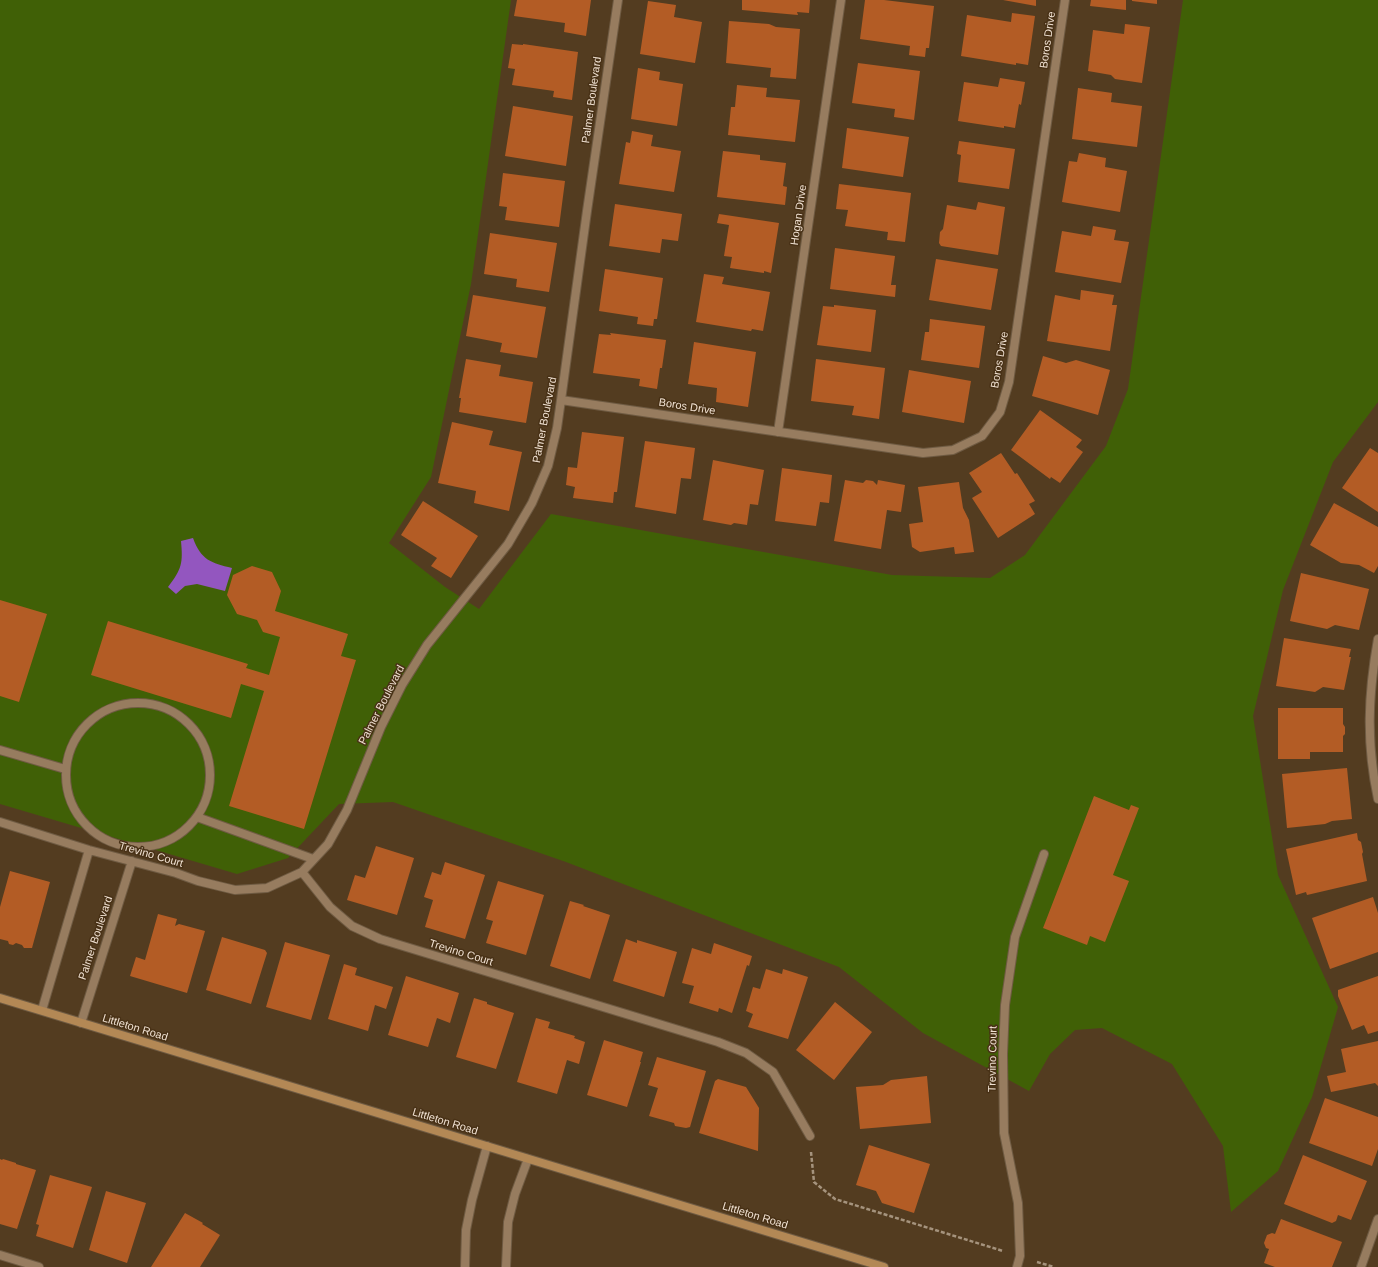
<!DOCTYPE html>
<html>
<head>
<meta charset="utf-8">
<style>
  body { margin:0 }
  canvas { display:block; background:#533c20 }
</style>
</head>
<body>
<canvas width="1378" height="1267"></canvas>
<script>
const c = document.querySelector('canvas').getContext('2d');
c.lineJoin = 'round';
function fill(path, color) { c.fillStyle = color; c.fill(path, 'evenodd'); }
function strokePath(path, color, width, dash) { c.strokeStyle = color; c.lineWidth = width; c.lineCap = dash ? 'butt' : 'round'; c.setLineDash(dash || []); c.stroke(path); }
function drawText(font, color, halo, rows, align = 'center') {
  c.font = font + ' Arial,sans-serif'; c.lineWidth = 3; c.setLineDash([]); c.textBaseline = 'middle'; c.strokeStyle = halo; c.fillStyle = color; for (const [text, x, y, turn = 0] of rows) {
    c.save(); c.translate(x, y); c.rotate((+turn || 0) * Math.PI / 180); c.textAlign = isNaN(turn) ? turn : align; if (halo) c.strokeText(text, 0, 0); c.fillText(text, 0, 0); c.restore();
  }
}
fill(new Path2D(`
  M 0,0 L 511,0 L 471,284 L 431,477 L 389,543 L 445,587 L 479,609 L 551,514 L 892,575 L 990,578 L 1025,555 L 1106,446 L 1128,389 L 1183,0 L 1378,0 L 1378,402 L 1333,462 L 1283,590 L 1253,716 L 1278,875 L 1338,1007 L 1312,1097 L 1278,1171 L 1231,1212 L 1223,1146 L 1172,1064 L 1102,1028 L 1075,1030 L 1050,1054 L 1029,1091 L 923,1033 L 839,967 L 566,862 L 393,802 L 339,804 L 288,858 L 237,874 L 0,804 Z`), '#406006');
fill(new Path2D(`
  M 193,538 C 201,560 211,563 232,568 L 225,591 L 197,584 L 185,586 L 176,594 L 168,587 C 182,569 183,563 181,541 Z`), '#9356bf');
fill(new Path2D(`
  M 517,0 L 591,0 L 586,36 L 564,32 L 565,23 L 514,16 Z
  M 742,0 L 810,0 L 809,13 L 797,12 L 798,15 L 742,10 Z
  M 865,0 L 884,0 L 934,6 L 929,48 L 926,48 L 925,57 L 909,55 L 910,46 L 860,39 Z
  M 1003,0 L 1036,0 L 1036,6 Z
  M 1091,0 L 1126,0 L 1126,10 L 1090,6 Z
  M 1132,0 L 1157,0 L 1157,4 L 1132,1 Z
  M 648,1 L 676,5 L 674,17 L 702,22 L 695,63 L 640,54 Z
  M 1012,13 L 1035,16 L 1028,65 L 1016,63 L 1016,65 L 961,56 L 967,15 L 1011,22 Z
  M 729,21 L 769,24 L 776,27 L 800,29 L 796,79 L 770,77 L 771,68 L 726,63 Z
  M 1125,24 L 1150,27 L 1142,83 L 1115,79 L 1111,75 L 1088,71 L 1093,30 L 1124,34 Z
  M 512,44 L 523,45 L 523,44 L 578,52 L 572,100 L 553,97 L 554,91 L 512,85 L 515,69 L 508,68 Z
  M 858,63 L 920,71 L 914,120 L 894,117 L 895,109 L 852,103 Z
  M 638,68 L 660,72 L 659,80 L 683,84 L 677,126 L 631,119 Z
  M 1000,78 L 1025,82 L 1021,105 L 1019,104 L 1015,128 L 1004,126 L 1004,128 L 958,121 L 964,82 L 998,87 Z
  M 737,85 L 767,88 L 766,97 L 800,100 L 795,142 L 728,135 L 731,107 L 735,107 Z
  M 1078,88 L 1112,93 L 1111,102 L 1142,106 L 1137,147 L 1072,139 Z
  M 513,106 L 573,116 L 566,166 L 505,156 Z
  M 847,128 L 909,137 L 903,177 L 842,168 Z
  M 632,131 L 653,135 L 651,146 L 681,151 L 674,192 L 619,184 L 626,142 L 630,143 Z
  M 959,141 L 1015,149 L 1009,189 L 958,182 L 961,155 L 957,154 Z
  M 723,151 L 760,155 L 760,160 L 786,163 L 783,186 L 787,187 L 785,205 L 717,197 Z
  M 1079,153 L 1106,158 L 1105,167 L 1127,171 L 1120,212 L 1062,202 L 1069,161 L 1077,162 Z
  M 503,173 L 565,181 L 559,227 L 505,220 L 507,207 L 499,206 Z
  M 839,184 L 911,193 L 905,242 L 887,240 L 888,232 L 845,226 L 848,210 L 836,209 Z
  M 978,202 L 1005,207 L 998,255 L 941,246 L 939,243 L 940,232 L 943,229 L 947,205 L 976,210 Z
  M 615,204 L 682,214 L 678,241 L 662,239 L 660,253 L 609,246 Z
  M 719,214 L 779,223 L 771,273 L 764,271 L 764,273 L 730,268 L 732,257 L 724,256 L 729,225 L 717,223 Z
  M 1093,226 L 1116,230 L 1114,240 L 1129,242 L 1121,283 L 1055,272 L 1062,231 L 1091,236 Z
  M 490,233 L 557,243 L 549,292 L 516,287 L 517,279 L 484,274 Z
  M 835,248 L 895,256 L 891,285 L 896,285 L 895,297 L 830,289 Z
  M 936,259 L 998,269 L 991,310 L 929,300 Z
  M 605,269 L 663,278 L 657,319 L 654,319 L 653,326 L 637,324 L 638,317 L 599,311 Z
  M 704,274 L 724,277 L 722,284 L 770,292 L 763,331 L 752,329 L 751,331 L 696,322 Z
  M 1081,290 L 1114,295 L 1112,305 L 1117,305 L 1110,351 L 1047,341 L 1055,295 L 1080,300 Z
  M 473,295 L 546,307 L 537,358 L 500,352 L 502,343 L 466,336 Z
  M 834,305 L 876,310 L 871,352 L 817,345 L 823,306 L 834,307 Z
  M 930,319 L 985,326 L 979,368 L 921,360 L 925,332 L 929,332 Z
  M 610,333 L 666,340 L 662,368 L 660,368 L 657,389 L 639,386 L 640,379 L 593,373 L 599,334 L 611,335 Z
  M 694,342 L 756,352 L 748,407 L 716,402 L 717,388 L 688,384 Z
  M 1043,356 L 1066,363 L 1076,360 L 1110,370 L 1098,415 L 1032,396 Z
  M 466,359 L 501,365 L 499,376 L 533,382 L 526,423 L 459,412 L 461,398 L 459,398 Z
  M 816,359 L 885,368 L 879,419 L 852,415 L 854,406 L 811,401 Z
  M 909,370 L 971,381 L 964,423 L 902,412 Z
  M 1040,410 L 1082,440 L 1076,447 L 1083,452 L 1060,483 L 1051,477 L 1050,479 L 1011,450 Z
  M 452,422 L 493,431 L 489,445 L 522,452 L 509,511 L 474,503 L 476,491 L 438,483 Z
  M 582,432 L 624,437 L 617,492 L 614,492 L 613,503 L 573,498 L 575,487 L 566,485 L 568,467 L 577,468 Z
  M 645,441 L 695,448 L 691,479 L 681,478 L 676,514 L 635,507 Z
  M 1370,448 L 1378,453 L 1378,512 L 1342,488 Z
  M 1001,453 L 1015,474 L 1017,473 L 1035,501 L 1029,504 L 1035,514 L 998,538 L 972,498 L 982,492 L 969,473 Z
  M 713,460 L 764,470 L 758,505 L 750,504 L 747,525 L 734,523 L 731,525 L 703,520 Z
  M 782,468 L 832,475 L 829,503 L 820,502 L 816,526 L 775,521 Z
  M 845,480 L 863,483 L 866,480 L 873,481 L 877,485 L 878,480 L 905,485 L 901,512 L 887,510 L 881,549 L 834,541 Z
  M 959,482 L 963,508 L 969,520 L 974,552 L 955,554 L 954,547 L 920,552 L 912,547 L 909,524 L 923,522 L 918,487 Z
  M 423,501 L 478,536 L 451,578 L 431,566 L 437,558 L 401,535 Z
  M 1334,503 L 1378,527 L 1378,566 L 1374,573 L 1359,565 L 1341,563 L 1310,545 Z
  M 252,566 L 272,572 L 281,591 L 275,611 L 348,634 L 341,656 L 356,660 L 304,829 L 229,806 L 264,691 L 241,684 L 231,718 L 91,675 L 108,621 L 248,664 L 246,668 L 269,675 L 280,637 L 263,632 L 257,620 L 237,614 L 227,595 L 233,575 Z
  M 1301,573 L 1369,589 L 1359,630 L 1335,625 L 1327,629 L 1290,621 Z
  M 0,600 L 47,614 L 19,702 L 0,696 Z
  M 1284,638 L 1351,649 L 1349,657 L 1351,657 L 1344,690 L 1323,687 L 1315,692 L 1276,686 Z
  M 1278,708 L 1343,708 L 1343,724 L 1345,727 L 1345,734 L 1343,736 L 1343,752 L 1310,752 L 1310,759 L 1278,759 Z
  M 1347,768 L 1352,819 L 1332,821 L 1325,824 L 1287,828 L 1282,774 Z
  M 1094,796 L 1129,810 L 1131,805 L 1139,808 L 1113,875 L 1129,881 L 1105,942 L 1090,936 L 1087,945 L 1043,928 Z
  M 1357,833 L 1358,840 L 1361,842 L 1363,852 L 1362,854 L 1367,881 L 1307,895 L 1306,892 L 1296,895 L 1286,849 Z
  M 376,846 L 414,858 L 397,915 L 347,900 L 355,875 L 365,878 Z
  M 445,862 L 485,875 L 465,939 L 425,927 L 433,900 L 424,897 L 432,872 L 441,875 Z
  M 10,871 L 50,882 L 32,948 L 24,948 L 22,945 L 16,943 L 13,945 L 9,944 L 8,941 L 0,939 L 0,907 Z
  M 498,881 L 544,895 L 526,955 L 486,943 L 493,921 L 486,919 Z
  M 1373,897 L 1378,913 L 1378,952 L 1330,969 L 1312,918 Z
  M 570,901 L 584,905 L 583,906 L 610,915 L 590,979 L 550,966 Z
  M 158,914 L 177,919 L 175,926 L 179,924 L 205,931 L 187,993 L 130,976 L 136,957 L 145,960 Z
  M 222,937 L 265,950 L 267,953 L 251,1004 L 206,990 Z
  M 626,939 L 637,943 L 637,940 L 677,952 L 664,997 L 613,981 Z
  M 285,942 L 330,955 L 311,1020 L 266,1007 Z
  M 714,943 L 752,956 L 749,966 L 747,965 L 732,1013 L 719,1008 L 718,1012 L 689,1003 L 694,986 L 682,983 L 692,948 L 711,954 Z
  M 344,964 L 357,968 L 355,975 L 393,987 L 386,1009 L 375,1005 L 368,1031 L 328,1019 Z
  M 766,969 L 782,974 L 783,969 L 808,977 L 788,1039 L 748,1027 L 753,1014 L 746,1011 L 753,987 L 760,989 Z
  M 406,976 L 459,993 L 450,1023 L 437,1018 L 428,1047 L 388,1035 Z
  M 1378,976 L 1378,1031 L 1368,1034 L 1364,1025 L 1352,1030 L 1338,996 L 1338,990 Z
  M 474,998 L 487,1002 L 487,1004 L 514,1013 L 496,1069 L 456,1057 Z
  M 835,1002 L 872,1032 L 834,1080 L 796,1050 Z
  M 536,1018 L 550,1022 L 548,1028 L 575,1036 L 574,1038 L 585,1042 L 579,1064 L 567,1060 L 557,1094 L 517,1082 Z
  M 604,1040 L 643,1052 L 640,1062 L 641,1062 L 627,1107 L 587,1095 Z
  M 1378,1041 L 1378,1086 L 1375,1083 L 1331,1092 L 1327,1076 L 1346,1072 L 1341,1049 Z
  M 657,1057 L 706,1071 L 690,1127 L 686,1128 L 675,1126 L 674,1123 L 649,1116 L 658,1088 L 648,1085 Z
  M 927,1076 L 931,1123 L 860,1129 L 856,1087 L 883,1085 L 891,1080 Z
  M 718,1079 L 746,1087 L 759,1108 L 758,1151 L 699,1133 L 715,1081 Z
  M 1325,1098 L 1378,1117 L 1378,1149 L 1372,1166 L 1309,1143 Z
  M 869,1145 L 930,1164 L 914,1213 L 882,1203 L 876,1191 L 856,1185 Z
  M 1303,1155 L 1367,1181 L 1351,1220 L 1338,1215 L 1336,1221 L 1332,1223 L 1284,1204 Z
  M 0,1159 L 2,1160 L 3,1159 L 16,1163 L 16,1164 L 36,1170 L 17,1229 L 0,1224 Z
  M 50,1175 L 92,1187 L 73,1248 L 36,1236 L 39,1225 L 36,1224 Z
  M 106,1191 L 146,1203 L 127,1263 L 89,1250 Z
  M 185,1213 L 203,1223 L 202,1224 L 220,1235 L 200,1267 L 151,1267 Z
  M 1281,1219 L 1342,1242 L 1332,1267 L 1275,1267 L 1264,1263 L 1269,1249 L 1266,1248 L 1264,1243 L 1267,1235 L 1272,1233 L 1275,1234 Z`), '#b35c25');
const lane = new Path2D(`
  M66 775a72 72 0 1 1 144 0a72 72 0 1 1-144 0Z
  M 0,750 L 65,769
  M 197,817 L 313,859`);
const street = new Path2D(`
  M 561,400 L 923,453 L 953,450 L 982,436 L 1000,412 L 1009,382 L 1065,0
  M 778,432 L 841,0
  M 1378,639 C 1368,695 1366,743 1378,799
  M 0,822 L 89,850 L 176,873 L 198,881 L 235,890 L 267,888 L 302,872 L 328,844 L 347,810 L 381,727 L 402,685 L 427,645 L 508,544 L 532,503 L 548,466 L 557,428 L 561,400 L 587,211 L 618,0
  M 302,872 L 330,907 L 352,926 L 380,939 L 718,1042 L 746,1053 L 773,1072 L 810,1136
  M 42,1010 L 89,850
  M 81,1023 L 132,861
  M 0,1255 L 39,1267
  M 465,1267 L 466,1230 L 472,1200 L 487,1146
  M 506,1267 L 508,1222 L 515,1194 L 528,1159
  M 1017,1267 L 1020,1256 L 1018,1203 L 1004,1133 L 1003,1054 L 1005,1005 L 1015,937 L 1044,854
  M 1361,1267 L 1378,1219`);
const secondary = new Path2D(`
  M 0,998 L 884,1267`);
strokePath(lane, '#6f5b43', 10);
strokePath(street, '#6f5b43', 10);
strokePath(secondary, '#6f5b43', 10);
strokePath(new Path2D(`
  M 811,1152 L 814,1182 L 835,1199 L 1003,1251
  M 1037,1262 L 1054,1267`), '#a5937d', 2.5, [4, 2]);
strokePath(lane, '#977c5f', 8);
strokePath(street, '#977c5f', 8);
strokePath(secondary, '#b38855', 8);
drawText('11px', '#f0e1d2', '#483116', [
  ["Boros Drive",1048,40,-82],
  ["Palmer Boulevard",592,100,-82],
  ["Hogan Drive",799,215,-82],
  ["Boros Drive",1000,360,-80],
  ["Boros Drive",687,407,9],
  ["Palmer Boulevard",545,420,-79],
  ["Palmer Boulevard",382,705,-63],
  ["Trevino Court",151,855,16],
  ["Palmer Boulevard",96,938,-72],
  ["Trevino Court",461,953,17],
  ["Littleton Road",135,1028,17],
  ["Trevino Court",993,1059,-89],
  ["Littleton Road",445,1122,17],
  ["Littleton Road",755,1216,17]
]);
</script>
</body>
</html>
